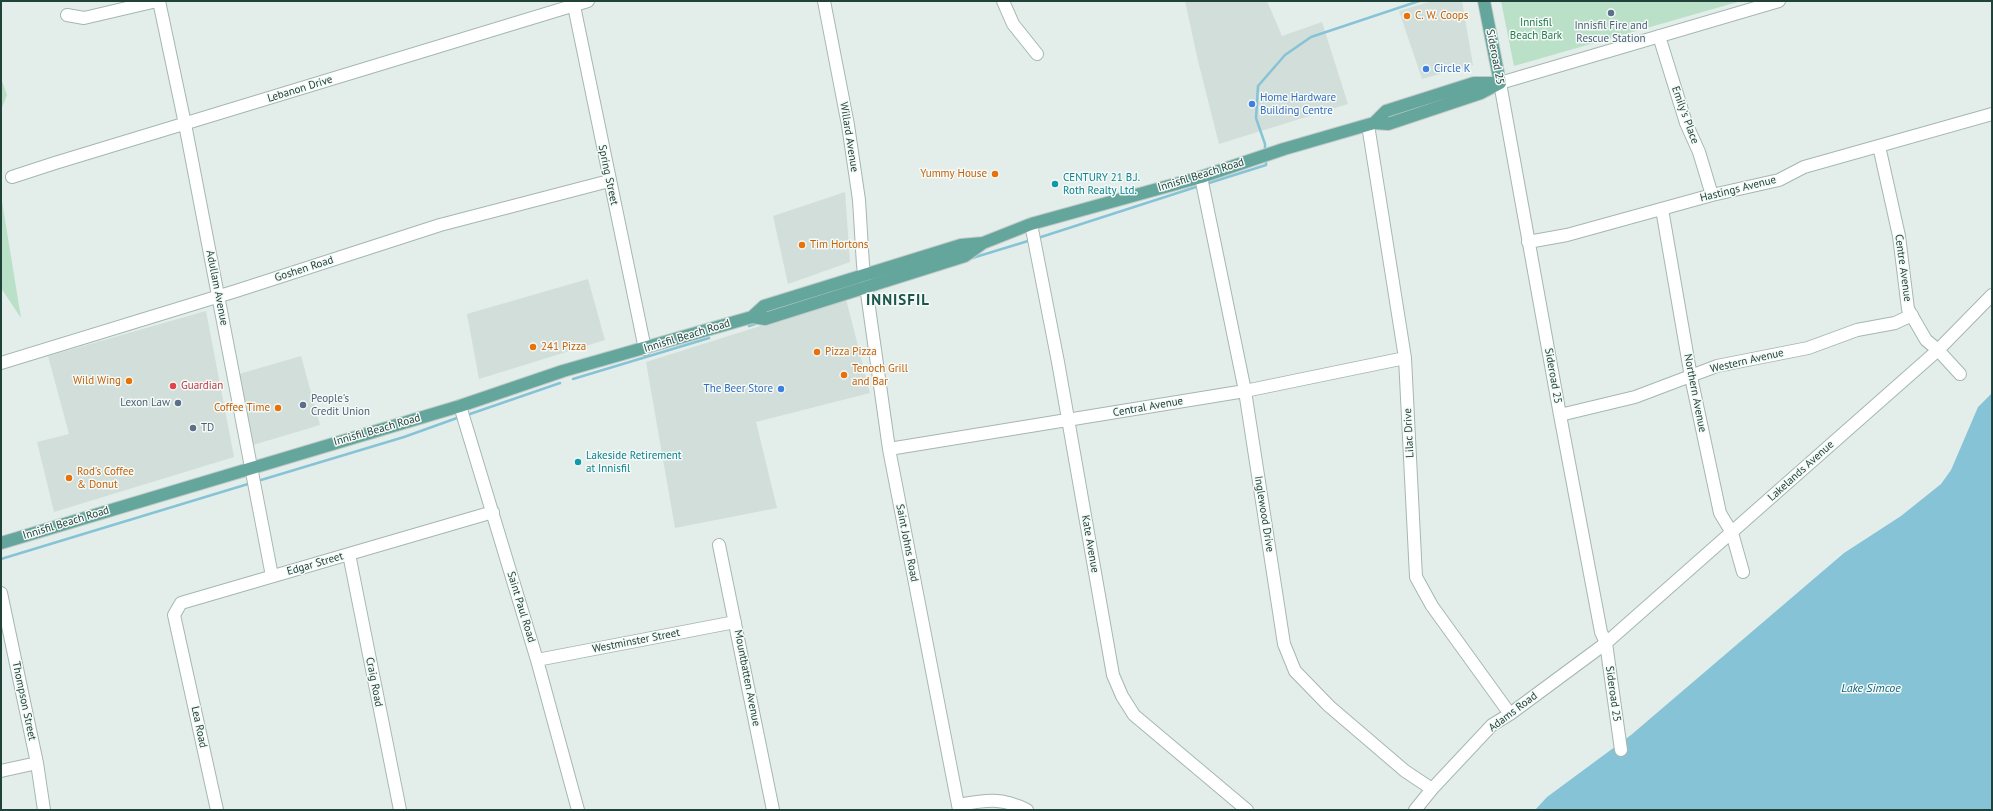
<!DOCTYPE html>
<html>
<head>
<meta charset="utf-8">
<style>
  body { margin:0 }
  #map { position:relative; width:1993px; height:811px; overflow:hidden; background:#e3eeea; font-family:"PT Sans",sans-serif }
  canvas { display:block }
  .frame { position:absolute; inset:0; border:2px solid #21413b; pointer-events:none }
</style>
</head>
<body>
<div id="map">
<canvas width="1993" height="811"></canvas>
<div class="frame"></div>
</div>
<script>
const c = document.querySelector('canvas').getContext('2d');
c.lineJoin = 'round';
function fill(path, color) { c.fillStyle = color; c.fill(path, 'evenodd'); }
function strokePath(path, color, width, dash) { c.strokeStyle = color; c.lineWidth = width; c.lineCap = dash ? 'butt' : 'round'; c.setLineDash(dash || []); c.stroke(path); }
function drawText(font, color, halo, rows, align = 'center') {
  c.font = font + ' "PT Sans",sans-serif'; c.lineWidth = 3; c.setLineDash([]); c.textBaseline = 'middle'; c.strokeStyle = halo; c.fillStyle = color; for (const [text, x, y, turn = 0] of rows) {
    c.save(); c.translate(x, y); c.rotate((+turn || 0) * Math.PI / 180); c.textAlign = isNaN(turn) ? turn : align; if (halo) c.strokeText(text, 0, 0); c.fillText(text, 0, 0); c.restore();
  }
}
fill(new Path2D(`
  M 1185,1 L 1267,1 L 1282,36 L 1322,22 L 1348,104 L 1219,144 L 1198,61 Z
  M 1432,1 L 1462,1 L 1473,65 L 1422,79 L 1399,11 Z
  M 845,192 L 850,262 L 788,284 L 773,216 Z
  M 588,279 L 605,340 L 479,379 L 467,314 Z
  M 846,299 L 870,393 L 756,422 L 777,508 L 675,528 L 646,362 Z
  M 206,311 L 234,457 L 54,512 L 37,442 L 69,434 L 48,356 Z
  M 301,356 L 320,425 L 253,445 L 239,374 Z`), '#d1ded9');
fill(new Path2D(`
  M 1501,1 L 1741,1 L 1514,66 Z
  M 1,78 L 7,95 L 1,110 Z
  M 1,195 L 21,318 L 1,288 Z`), '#bae0c8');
fill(new Path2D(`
  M 1992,393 L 1992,810 L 1535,810 L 1547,797 L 1631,735 L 1844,553 L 1901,516 L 1941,484 L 1951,470 L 1978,407 Z`), '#87c3d6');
strokePath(new Path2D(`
  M 1265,152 L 1265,144 L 1256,118 L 1258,86 L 1285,55 L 1311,37 L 1419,1
  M 1209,183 L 1266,165 L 1266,159
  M 1041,237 L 1196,187
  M 969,259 L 1028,241
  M 749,326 L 758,323
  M 573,379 L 709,338
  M 470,414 L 560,383
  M 261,480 L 404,437 L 457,418
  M 1,559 L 248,484`), '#87c3d6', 2.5);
const minor = new Path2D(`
  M 159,1 L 185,124 L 272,576
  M 573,1 L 645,349
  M 824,1 L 848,125 L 859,200 L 863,265 L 889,449 L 959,810
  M 1003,1 L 1013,24 L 1037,54
  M 67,15 L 84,18 L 157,1
  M 1659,36 L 1686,123 L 1699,152 L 1712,195
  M 1368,125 L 1405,358 L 1416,577 L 1432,606 L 1510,714
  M 1879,146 L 1899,236 L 1908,309 L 1926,340 L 1938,350 L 1960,374
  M 12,177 L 55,163 L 588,1
  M 1201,177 L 1245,391 L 1284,644 L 1295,671 L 1329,706 L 1405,771 L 1432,789
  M 1662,209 L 1691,377 L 1720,513 L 1732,533 L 1743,572
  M 1031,224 L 1058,362 L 1113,675 L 1122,696 L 1134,715 L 1247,810
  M 1528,242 L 1567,235 L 1712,195 L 1779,180 L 1804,167 L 1992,114
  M 1,363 L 236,291 L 440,225 L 609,181
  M 460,406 L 537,660 L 578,810
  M 1560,415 L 1635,397 L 1717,366 L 1808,348 L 1857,330 L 1895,323 L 1912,315
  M 889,449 L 1245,391 L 1405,358
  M 719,545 L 773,810
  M 349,554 L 400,810
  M 1,593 L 37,763 L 44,810
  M 537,660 L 735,622
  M 1621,750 L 1606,643 L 1601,632 L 1560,415 L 1500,83 L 1779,1
  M 1,771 L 37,763
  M 958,805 C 986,800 1001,797 1027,810
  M 217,810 L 174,615 L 181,603 L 493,512
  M 1415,810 L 1432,789 L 1492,725 L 1510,714 L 1606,643 L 1938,350 L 1992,295`);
const major = new Path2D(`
  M 1484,1 L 1500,83
  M 1374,123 L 1386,111 L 1474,83 L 1498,83
  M 752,317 L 765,319 L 965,256 L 983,243 L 1031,224 L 1201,177 L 1284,149 L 1374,123 L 1388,124 L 1481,93 L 1500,83
  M 1,543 L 460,406 L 563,371 L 752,317 L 764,306 L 961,245 L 983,243`);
strokePath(minor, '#a5b7b2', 14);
strokePath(major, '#c1cac8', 14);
strokePath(minor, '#fff', 12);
strokePath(major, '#64a69c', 12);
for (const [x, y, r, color] of [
  [1611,13,4,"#5c6f8a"],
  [1407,16,4,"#e8710a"],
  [1426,69,4,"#3f7fe0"],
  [1252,104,4,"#3f7fe0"],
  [995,174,4,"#e8710a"],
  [1055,184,4,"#0f9aa8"],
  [802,245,4,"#e8710a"],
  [533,347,4,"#e8710a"],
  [817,352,4,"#e8710a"],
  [844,375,4,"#e8710a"],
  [129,381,4,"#e8710a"],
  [173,386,4,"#e0444e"],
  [781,389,4,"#3f7fe0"],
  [178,403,4,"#5c6f8a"],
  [303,405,4,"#5c6f8a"],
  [278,408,4,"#e8710a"],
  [193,428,4,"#5c6f8a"],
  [578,462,4,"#0f9aa8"],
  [69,478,4,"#e8710a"]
]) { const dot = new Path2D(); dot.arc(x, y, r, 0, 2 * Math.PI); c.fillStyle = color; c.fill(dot); strokePath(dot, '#f4faf7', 1.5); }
drawText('11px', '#c56008', '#f4faf7', [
  ["C. W. Coops",1415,16],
  ["Yummy House",987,174,"right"],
  ["Tim Hortons",810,245],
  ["241 Pizza",541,347],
  ["Pizza Pizza",825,352],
  ["Tenoch Grill",852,369],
  ["and Bar",852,382],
  ["Wild Wing",121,381,"right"],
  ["Coffee Time",270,408,"right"],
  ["Rod's Coffee",77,472],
  ["& Donut",77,485]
], 'left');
drawText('11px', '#287b50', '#f4faf7', [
  ["Innisfil",1536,23],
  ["Beach Bark",1536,36]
]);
drawText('11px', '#4e5e75', '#f4faf7', [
  ["Innisfil Fire and",1611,26,"center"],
  ["Rescue Station",1611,39,"center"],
  ["People's",311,399],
  ["Credit Union",311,412],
  ["Lexon Law",170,403,"right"],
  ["TD",201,428]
], 'left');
drawText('11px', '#21413b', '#f4faf7', [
  ["Sideroad 25",1495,57,79],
  ["Lebanon Drive",300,89,-17],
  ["Emily's Place",1685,115,70],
  ["Willard Avenue",849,137,81],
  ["Spring Street",608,175,78],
  ["Innisfil Beach Road",1201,175,-17],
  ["Hastings Avenue",1738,189,-14],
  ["Centre Avenue",1903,268,82],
  ["Goshen Road",304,269,-18],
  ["Adullam Avenue",217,288,79],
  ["Innisfil Beach Road",687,336,-17],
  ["Western Avenue",1747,361,-13],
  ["Sideroad 25",1553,376,80],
  ["Northern Avenue",1695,393,79],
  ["Central Avenue",1148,407,-10],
  ["Innisfil Beach Road",377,430,-16],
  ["Lilac Drive",1409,433,-93],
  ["Lakelands Avenue",1801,471,-42],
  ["Inglewood Drive",1264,514,81],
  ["Innisfil Beach Road",66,523,-17],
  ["Saint Johns Road",907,543,79],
  ["Kate Avenue",1090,544,80],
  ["Edgar Street",315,564,-16],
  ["Saint Paul Road",521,607,73],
  ["Westminster Street",636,641,-11],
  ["Mountbatten Avenue",747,678,79],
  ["Craig Road",374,682,79],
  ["Sideroad 25",1613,694,82],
  ["Thompson Street",24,701,78],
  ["Adams Road",1513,712,-37],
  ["Lea Road",199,727,78]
]);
drawText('11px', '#366cbe', '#f4faf7', [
  ["Circle K",1434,69],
  ["Home Hardware",1260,98],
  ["Building Centre",1260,111],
  ["The Beer Store",773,389,"right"]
], 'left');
drawText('11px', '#0d838f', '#f4faf7', [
  ["CENTURY 21 B.J.",1063,178],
  ["Roth Realty Ltd.",1063,191],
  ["Lakeside Retirement",586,456],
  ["at Innisfil",586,469]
], 'left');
drawText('11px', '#be3a42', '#f4faf7', [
  ["Guardian",181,386]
], 'left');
drawText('italic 12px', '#166581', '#f4faf7', [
  ["Lake Simcoe",1871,689]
]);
c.letterSpacing = '1px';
drawText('bold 15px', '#1b554c', '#f4faf7', [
  ["INNISFIL",898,301]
]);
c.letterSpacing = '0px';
</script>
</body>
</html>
